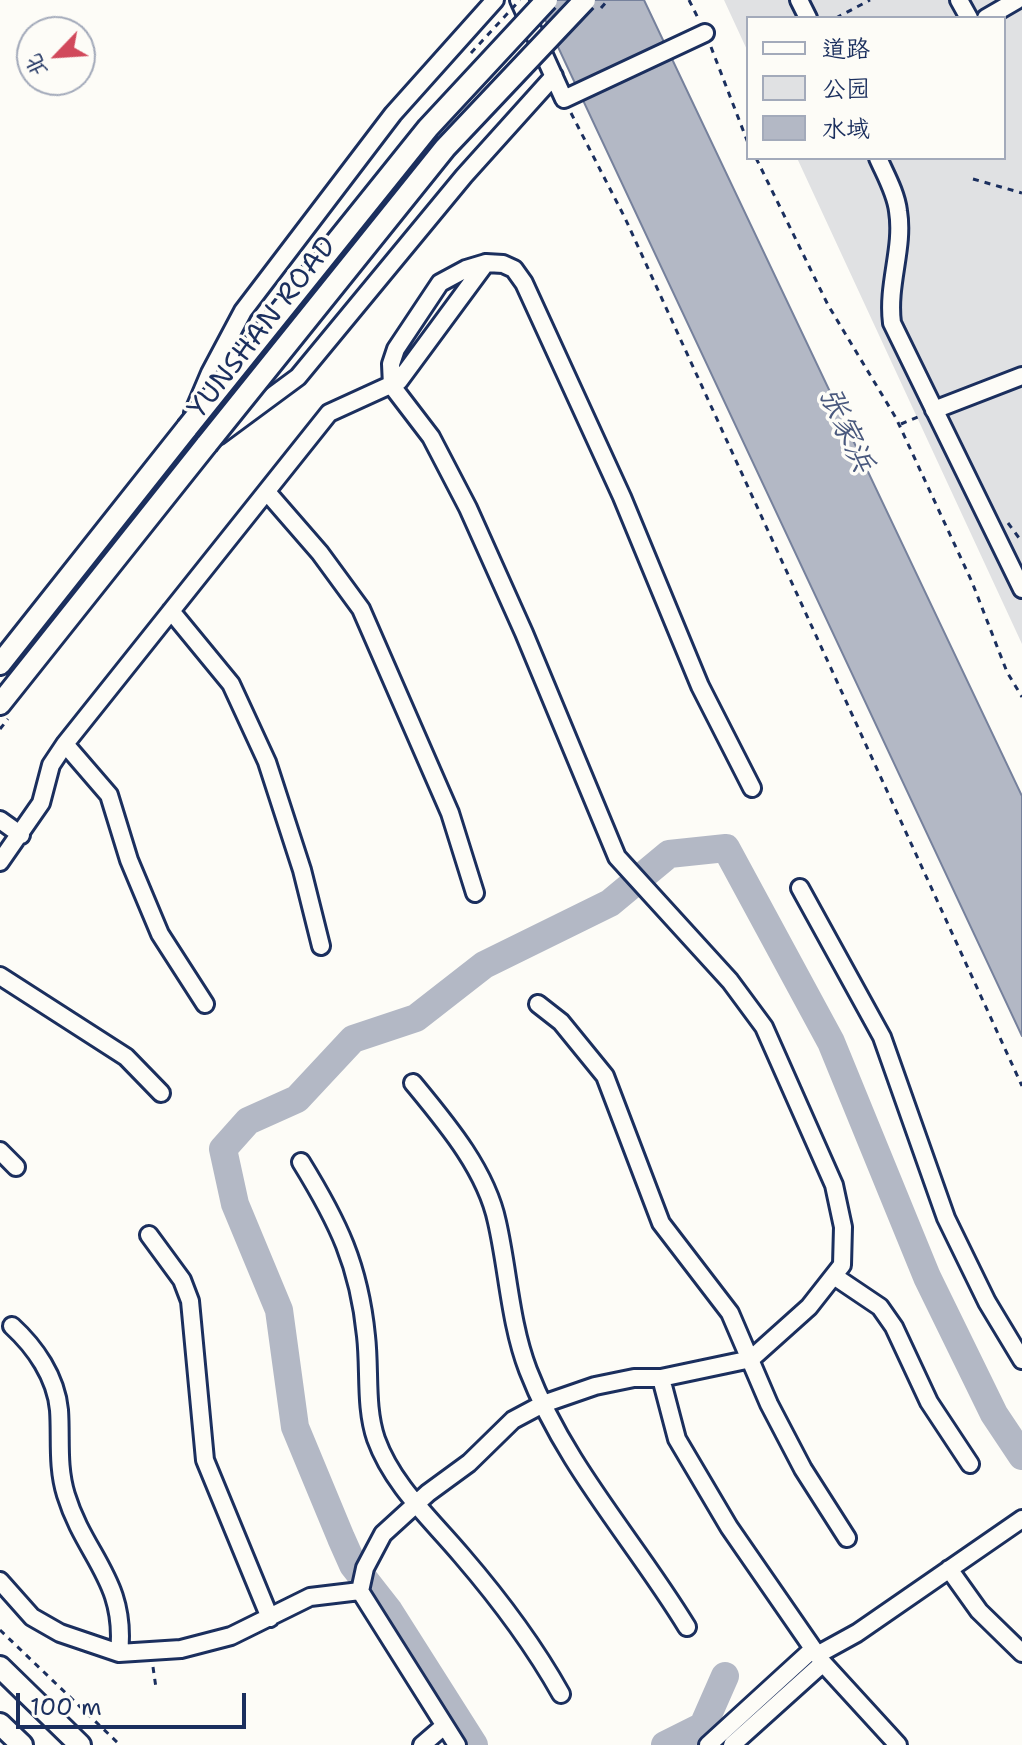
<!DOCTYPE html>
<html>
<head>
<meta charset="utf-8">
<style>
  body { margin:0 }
  #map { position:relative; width:1022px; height:1745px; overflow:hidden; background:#fdfcf7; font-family:"Shantell Sans","LXGW WenKai TC",sans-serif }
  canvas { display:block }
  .legend { position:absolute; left:746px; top:16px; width:260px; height:144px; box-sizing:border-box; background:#fdfcf7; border:2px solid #a3aaba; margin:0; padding:10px 14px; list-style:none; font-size:24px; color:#1b2f5e }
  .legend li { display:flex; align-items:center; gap:16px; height:40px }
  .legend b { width:40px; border:2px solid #a3aaba }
  .north { position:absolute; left:16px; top:16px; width:80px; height:80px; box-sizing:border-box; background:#fdfcf7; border:2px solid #a3aaba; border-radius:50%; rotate:245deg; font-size:22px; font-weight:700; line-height:32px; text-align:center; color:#1b2f5e }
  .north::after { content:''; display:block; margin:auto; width:28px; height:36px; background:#d1495b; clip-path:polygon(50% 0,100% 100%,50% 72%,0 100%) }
  .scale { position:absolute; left:16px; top:1693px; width:230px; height:36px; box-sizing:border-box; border:4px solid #1b2f5e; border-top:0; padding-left:10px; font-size:24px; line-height:28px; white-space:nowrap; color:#1b2f5e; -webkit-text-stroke:6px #fdfcf7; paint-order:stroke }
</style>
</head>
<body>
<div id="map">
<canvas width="1022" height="1745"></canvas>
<ul class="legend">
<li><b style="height:10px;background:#fdfcf7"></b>道路</li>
<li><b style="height:22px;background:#e0e1e3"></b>公园</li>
<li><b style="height:22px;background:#b3b8c5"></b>水域</li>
</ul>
<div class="north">北</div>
<div class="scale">100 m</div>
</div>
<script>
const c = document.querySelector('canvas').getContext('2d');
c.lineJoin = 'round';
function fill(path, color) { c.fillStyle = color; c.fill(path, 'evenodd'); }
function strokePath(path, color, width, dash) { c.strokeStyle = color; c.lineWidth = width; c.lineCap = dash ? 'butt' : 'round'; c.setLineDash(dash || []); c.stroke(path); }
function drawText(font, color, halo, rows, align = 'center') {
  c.font = font + ' "Shantell Sans","LXGW WenKai TC",sans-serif'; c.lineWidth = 7; c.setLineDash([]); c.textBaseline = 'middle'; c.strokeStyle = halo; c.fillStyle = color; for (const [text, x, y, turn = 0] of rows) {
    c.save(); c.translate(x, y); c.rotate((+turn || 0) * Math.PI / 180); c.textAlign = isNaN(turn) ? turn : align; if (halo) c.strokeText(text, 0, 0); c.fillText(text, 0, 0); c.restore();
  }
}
fill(new Path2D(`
  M 724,0 L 1022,0 L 1022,644 L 797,158 L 1004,158 L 1004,18 L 748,18 L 748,52 Z`), '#e0e1e3');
const water = new Path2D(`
  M 536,0 L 644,0 L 1022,796 L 1022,1036 Z`);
fill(water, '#b3b8c5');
strokePath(water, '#76819c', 2);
strokePath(new Path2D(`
  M 474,1745 L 389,1611 L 353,1565 L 341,1538 L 295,1427 L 279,1310 L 235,1204 L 223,1149 L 248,1121 L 297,1099 L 353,1039 L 416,1018 L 484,965 L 610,903 L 669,854 L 726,848 L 831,1042 L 927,1277 L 994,1414 L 1022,1456
  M 665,1745 L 703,1726 L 725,1676`), '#b3b8c5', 28);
const minor = new Path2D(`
  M 519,0 L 564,99 L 705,33
  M 799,0 L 808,18
  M 959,0 L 969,18
  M 986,18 L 1017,0
  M 878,158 C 885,174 896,193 898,211 C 904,248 887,284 892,323 L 1022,589
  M 934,410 L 1022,376
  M 193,413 L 210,373 L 243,311 L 393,114 L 495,0
  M 218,436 L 298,377 L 464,176 L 554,76
  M 267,492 L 320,553 L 361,609 L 450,813 L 475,893
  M 171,611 L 231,684 L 267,762 L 302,870 L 321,946
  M 65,744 L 109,795 L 129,860 L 160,934 L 205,1004
  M 0,820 L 21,835
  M 0,862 L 41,803 L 51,765 L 65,744 L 329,413 L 399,381 L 486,263
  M 800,888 L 882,1037 L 946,1218 L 987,1302 L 1022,1360
  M 0,976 L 126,1057 L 161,1093
  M 538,1004 L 561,1022 L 605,1076 L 661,1223 L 730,1313 L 769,1404 L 803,1469 L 847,1538
  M 413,1083 C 446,1123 486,1170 497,1222 C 508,1270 510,1323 528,1370 C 565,1466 634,1540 687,1627
  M 0,1151 L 16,1167
  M 301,1162 C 338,1222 359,1265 366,1336 C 370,1370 365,1407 376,1439 C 393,1486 431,1519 462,1556 C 499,1599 533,1644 561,1694
  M 149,1235 L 182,1280 L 190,1301 L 205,1460 L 270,1618
  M 834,1276 L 880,1307 L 894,1327 L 929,1402 L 970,1464
  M 12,1326 C 35,1347 56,1377 59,1410 C 61,1438 57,1466 66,1495 C 85,1557 127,1581 119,1653
  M 661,1378 L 677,1439 L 729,1527 L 823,1663 L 898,1745
  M 949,1569 L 979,1611 L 1022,1653
  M 0,1581 L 32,1617 L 60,1633 L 119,1653 L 181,1649 L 231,1636 L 310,1597 L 360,1591
  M 817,1655 L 857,1633 L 1022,1519
  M 422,1745 L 444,1726
  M 457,1745 L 360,1591 L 365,1568 L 383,1534 L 428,1493 L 469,1463 L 513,1420 L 543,1404 L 595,1386 L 634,1378 L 661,1378 L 751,1359 L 809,1307 L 842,1265 L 843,1227 L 834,1185 L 764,1027 L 730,981 L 617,857 L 524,633 L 468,508 L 431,437 L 392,386 L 391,364 L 396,349 L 440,283 L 466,269 L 486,263 L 503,264 L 514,269 L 524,283 L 622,497 L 700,686 L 752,788
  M 708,1745 L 813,1649
  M 732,1745 L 823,1663`);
const major = new Path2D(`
  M 0,664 L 187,428
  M 0,704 L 207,444
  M 0,1667 L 80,1745
  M 0,1724 L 22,1745`);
strokePath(minor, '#1b2f5e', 22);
strokePath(major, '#1b2f5e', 26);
strokePath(new Path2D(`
  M 689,0 L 698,18
  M 836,18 L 870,0
  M 711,47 L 748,143
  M 571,113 L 625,218 L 1022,1086
  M 756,158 L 828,305 L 896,418 L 972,582 L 1007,672 L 1022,697
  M 973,179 L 1022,193
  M 901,424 L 920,416
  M 1008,523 L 1022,542
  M 0,729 L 8,719
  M 0,1630 L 120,1745
  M 153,1667 L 156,1688`), '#1b2f5e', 3, [6, 6]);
strokePath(minor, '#fdfcf7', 16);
strokePath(major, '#fdfcf7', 20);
const majorBridge = new Path2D(`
  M 187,428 L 428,128 L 547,0
  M 207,444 L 445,148 L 585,0`);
strokePath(majorBridge, '#1b2f5e', 26, []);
strokePath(new Path2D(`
  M 601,8 L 608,0
  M 471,53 L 520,0`), '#1b2f5e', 3, [6, 6]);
strokePath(majorBridge, '#fdfcf7', 20);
drawText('28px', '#1b2f5e', '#fdfcf7', [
  ["YUNSHAN ROAD",263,328,-52]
]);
drawText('italic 30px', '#49587d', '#fdfcf7', [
  ["张家浜",845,430,65]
]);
</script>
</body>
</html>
